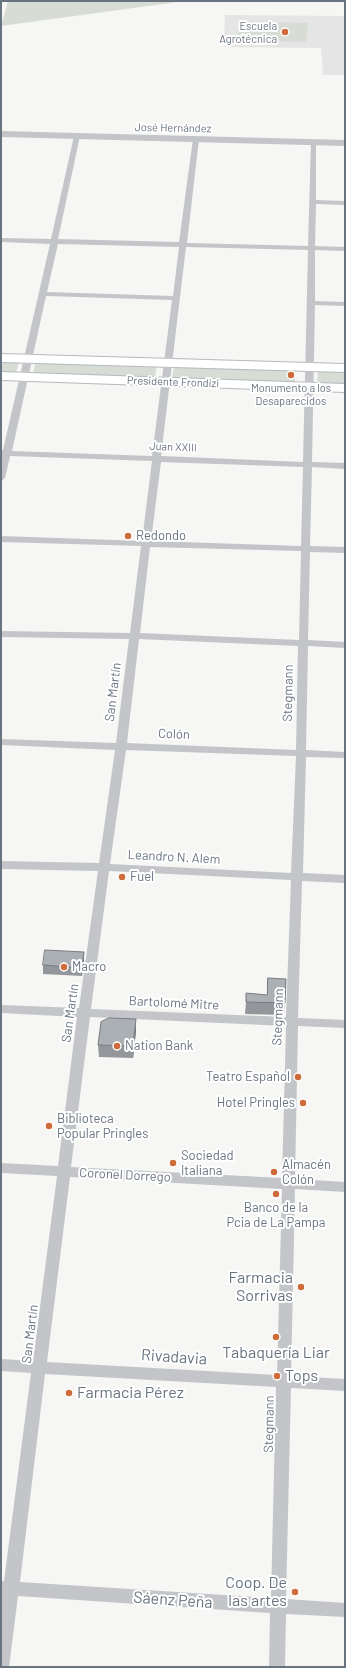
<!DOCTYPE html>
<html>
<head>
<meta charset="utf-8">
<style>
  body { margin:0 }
  #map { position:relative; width:346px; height:1668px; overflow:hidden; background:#f6f6f4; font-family:Barlow,sans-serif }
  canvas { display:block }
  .frame { position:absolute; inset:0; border:2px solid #697481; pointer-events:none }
</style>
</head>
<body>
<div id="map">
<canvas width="346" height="1668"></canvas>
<div class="frame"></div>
</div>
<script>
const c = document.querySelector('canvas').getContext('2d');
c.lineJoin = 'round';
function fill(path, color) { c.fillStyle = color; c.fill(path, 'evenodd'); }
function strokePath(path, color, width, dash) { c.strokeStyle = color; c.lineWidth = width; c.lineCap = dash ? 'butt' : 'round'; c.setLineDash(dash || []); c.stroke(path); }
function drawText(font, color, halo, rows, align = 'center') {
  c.font = font + ' Barlow,sans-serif'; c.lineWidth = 4; c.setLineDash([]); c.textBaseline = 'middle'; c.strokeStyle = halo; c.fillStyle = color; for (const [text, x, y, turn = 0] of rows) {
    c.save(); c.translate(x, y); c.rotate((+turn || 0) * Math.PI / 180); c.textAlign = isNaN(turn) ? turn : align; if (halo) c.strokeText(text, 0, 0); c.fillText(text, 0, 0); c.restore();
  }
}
fill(new Path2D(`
  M 225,15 L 345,16 L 345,75 L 323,75 L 321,48 L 224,47 Z`), '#e4e5e4');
fill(new Path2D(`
  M 8,1 L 185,1 L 1,26 Z
  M 240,21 L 308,23 L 306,42 L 237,40 Z
  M 1,360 L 19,361 L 16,373 L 1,373 Z
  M 36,361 L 157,364 L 155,377 L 33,374 Z
  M 174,366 L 295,369 L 295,382 L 172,378 Z
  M 318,370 L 345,370 L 345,383 L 317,383 Z`), '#d7ddd5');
const secondary = new Path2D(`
  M 1,354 L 345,364 L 345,372 L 1,362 Z
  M 1,372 L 345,384 L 345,392 L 1,380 Z`);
strokePath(secondary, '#b5b9bd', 2);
fill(new Path2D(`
  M 77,134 L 80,136 L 58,239 L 179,242 L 193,139 L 196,137 L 199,139 L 187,243 L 308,246 L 311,141 L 316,142 L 316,200 L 345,201 L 345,205 L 316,204 L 315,246 L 345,247 L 345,251 L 315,250 L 315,301 L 345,302 L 345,306 L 315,305 L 312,462 L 345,463 L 345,469 L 312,467 L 310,546 L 345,547 L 345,553 L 310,552 L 308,640 L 345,642 L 345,648 L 308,646 L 306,750 L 345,752 L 345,758 L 306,757 L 303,873 L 345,875 L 345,883 L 302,881 L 298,1018 L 345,1020 L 345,1028 L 298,1026 L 295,1179 L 345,1182 L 345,1192 L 295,1189 L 291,1376 L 345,1379 L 345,1391 L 291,1388 L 286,1599 L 345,1603 L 345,1617 L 286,1614 L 285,1667 L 269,1667 L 270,1613 L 18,1596 L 9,1667 L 1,1667 L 2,1595 L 1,1595 L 1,1581 L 4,1581 L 31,1373 L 1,1371 L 1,1359 L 33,1361 L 57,1176 L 1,1173 L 1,1163 L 58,1166 L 77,1017 L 1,1013 L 1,1005 L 79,1008 L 98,871 L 1,869 L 1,861 L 99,863 L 115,750 L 1,745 L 1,739 L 116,743 L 129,639 L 1,637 L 1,631 L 130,633 L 141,546 L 1,542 L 1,536 L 142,541 L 152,461 L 10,456 L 5,478 L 1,481 L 1,450 L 3,450 L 50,244 L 1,242 L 1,238 L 51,239 L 74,136 ZM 58,244 L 179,247 L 173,296 L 47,292 ZM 186,247 L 308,250 L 303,462 L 161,456 ZM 46,296 L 172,300 L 152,456 L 12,451 ZM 161,462 L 303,467 L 301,546 L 151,541 ZM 150,547 L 301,551 L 299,640 L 140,633 ZM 139,639 L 298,646 L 296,750 L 127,743 ZM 126,750 L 296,756 L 291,873 L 110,864 ZM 109,871 L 291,880 L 286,1017 L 91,1009 ZM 90,1017 L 286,1026 L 282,1178 L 71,1167 ZM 70,1177 L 282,1189 L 277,1375 L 47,1362 ZM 45,1374 L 276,1387 L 271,1598 L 20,1582 Z`), '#c3c5c8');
fill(new Path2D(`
  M 1,131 L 345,140 L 345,146 L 1,137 Z`), '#c3c5c8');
fill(secondary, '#fff');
fill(new Path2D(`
  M 84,952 L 84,960 L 82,976 L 43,974 L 43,965 Z
  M 286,979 L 284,1015 L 245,1014 L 246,1002 L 267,995 Z
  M 136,1031 L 133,1058 L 99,1057 L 98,1045 Z`), '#93979c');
fill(new Path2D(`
  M 84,952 L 84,960 L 82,976 L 82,968 Z
  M 136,1019 L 136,1031 L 133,1058 L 133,1046 Z`), '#787b7f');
const building = new Path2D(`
  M 45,950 L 84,952 L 82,968 L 43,965 Z
  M 268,978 L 286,979 L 285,1003 L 246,1002 L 246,993 L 267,995 Z
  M 109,1018 L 136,1019 L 133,1046 L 98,1045 L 101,1022 Z`);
fill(building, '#abb0b5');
strokePath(building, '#787b7f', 1);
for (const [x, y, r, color] of [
  [285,32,4,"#cf6b3a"],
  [291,375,4,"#cf6b3a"],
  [128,536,4,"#cf6b3a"],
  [122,877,4,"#cf6b3a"],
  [64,967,4,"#cf6b3a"],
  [117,1046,4,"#cf6b3a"],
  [298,1077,4,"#cf6b3a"],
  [303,1103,4,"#cf6b3a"],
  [49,1126,4,"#cf6b3a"],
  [173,1163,4,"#cf6b3a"],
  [274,1172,4,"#cf6b3a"],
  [276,1194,4,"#cf6b3a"],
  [301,1287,4,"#cf6b3a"],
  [276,1337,4,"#cf6b3a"],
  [277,1376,4,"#cf6b3a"],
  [69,1393,4,"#cf6b3a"],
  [295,1592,4,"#cf6b3a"]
]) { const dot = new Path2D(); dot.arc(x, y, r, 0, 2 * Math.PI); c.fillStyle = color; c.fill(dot); strokePath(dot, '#fff', 1.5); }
drawText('11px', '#697481', '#fff', [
  ["Escuela",277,26],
  ["Agrotécnica",277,39],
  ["Monumento a los",291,388,"center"],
  ["Desaparecidos",291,401,"center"]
], 'right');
drawText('11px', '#697481', '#fff', [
  ["José Hernández",173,128,1],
  ["Presidente Frondizi",173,382,2],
  ["Juan XXIII",173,447,2]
]);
drawText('13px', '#697481', '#fff', [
  ["Redondo",136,536],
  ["Fuel",130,877],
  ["Macro",72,967],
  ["Nation Bank",125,1046],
  ["Teatro Español",290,1077,"right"],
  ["Hotel Pringles",295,1103,"right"],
  ["Biblioteca",57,1119],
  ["Popular Pringles",57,1134],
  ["Sociedad",181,1156],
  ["Italiana",181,1171],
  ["Almacén",282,1165],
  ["Colón",282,1180],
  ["Banco de la",276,1208,"center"],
  ["Pcia de La Pampa",276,1223,"center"]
], 'left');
drawText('13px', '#697481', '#fff', [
  ["San Martín",113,692,-83],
  ["Stegmann",288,693,-89],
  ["Colón",174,734,2],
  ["Leandro N. Alem",174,857,3],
  ["Bartolomé Mitre",174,1003,3],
  ["San Martín",70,1013,-82],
  ["Stegmann",278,1017,-88],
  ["Coronel Dorrego",125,1175,3],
  ["San Martín",30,1334,-83],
  ["Stegmann",269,1424,-89]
]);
drawText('16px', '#697481', '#fff', [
  ["Farmacia",293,1278],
  ["Sorrivas",293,1296],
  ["Tabaquería Liar",276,1353,"center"],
  ["Tops",285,1376,"left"],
  ["Farmacia Pérez",77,1393,"left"],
  ["Coop. De",287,1583],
  ["las artes",287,1601]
], 'right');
drawText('16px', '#697481', '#fff', [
  ["Rivadavia",174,1357,4],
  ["Sáenz Peña",173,1600,4]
]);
</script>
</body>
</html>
